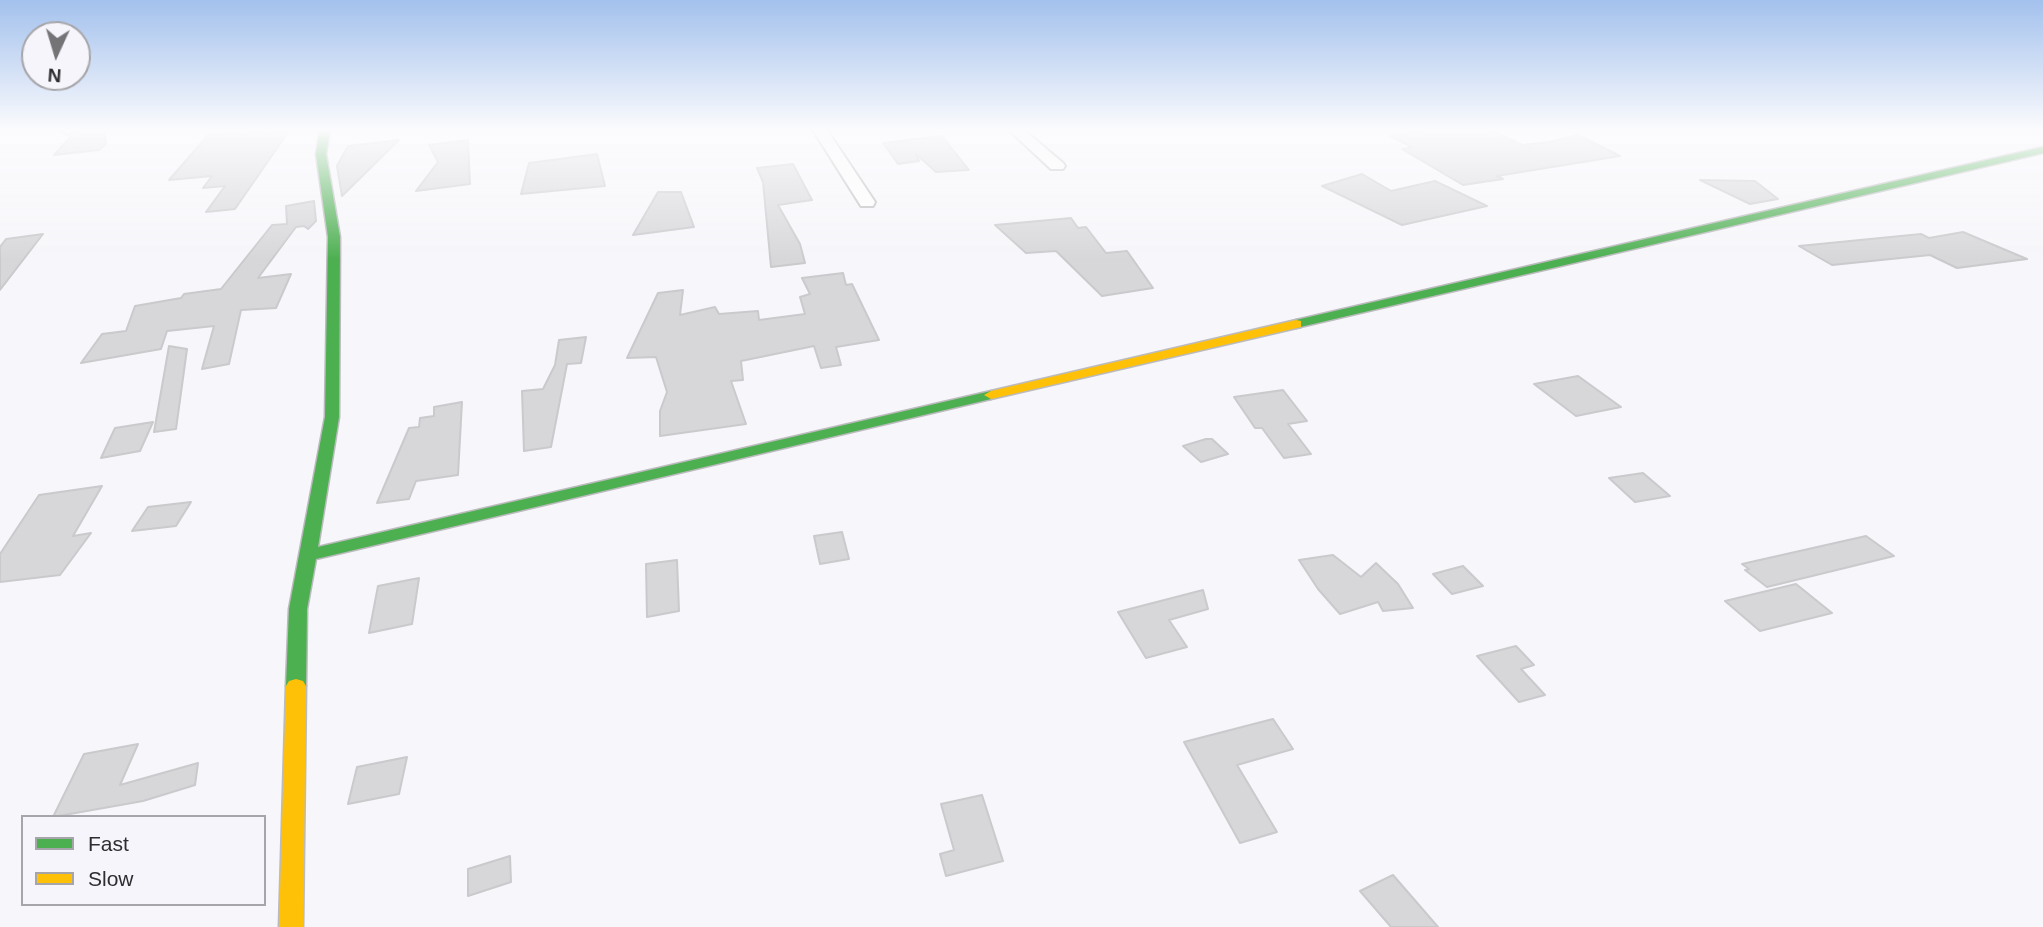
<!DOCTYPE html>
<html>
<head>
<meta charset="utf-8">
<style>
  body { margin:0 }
  #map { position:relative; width:2043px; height:927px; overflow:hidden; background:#f7f6fa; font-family:Arial,sans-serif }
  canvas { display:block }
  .legend { position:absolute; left:21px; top:815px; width:245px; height:91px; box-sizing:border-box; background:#f6f5fb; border:2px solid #a6a5a9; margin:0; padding:9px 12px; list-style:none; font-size:21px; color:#2e2d2f }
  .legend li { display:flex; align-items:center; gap:14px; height:35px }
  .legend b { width:35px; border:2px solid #a6a5a9 }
  .north { position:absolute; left:21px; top:21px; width:70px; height:70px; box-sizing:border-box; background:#f6f5fb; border:2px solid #a6a5a9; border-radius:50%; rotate:184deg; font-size:19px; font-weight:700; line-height:28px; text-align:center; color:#2e2d2f }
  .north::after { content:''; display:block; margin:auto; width:24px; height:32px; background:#747376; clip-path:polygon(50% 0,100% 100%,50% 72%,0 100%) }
</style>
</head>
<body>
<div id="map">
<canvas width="2043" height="927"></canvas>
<ul class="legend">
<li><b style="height:9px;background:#4caf50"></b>Fast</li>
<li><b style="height:9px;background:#ffc107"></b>Slow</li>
</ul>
<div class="north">N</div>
</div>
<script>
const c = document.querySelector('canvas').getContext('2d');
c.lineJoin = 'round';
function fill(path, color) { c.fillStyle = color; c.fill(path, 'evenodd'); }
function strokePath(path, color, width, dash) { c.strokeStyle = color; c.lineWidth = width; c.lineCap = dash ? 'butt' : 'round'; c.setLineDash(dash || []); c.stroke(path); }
const building = new Path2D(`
  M 77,130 L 105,130 L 106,144 L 99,150 L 54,155 Z
  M 1428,130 L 1491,130 L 1522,145 L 1550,142 L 1578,135 L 1620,156 L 1497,176 L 1503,179 L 1463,185 L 1402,149 L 1412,147 L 1390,136 Z
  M 289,131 L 235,209 L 206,212 L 225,186 L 203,188 L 212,176 L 169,180 L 209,134 Z
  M 942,136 L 969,170 L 936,172 L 916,154 L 919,161 L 898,164 L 883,143 Z
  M 399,140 L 342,196 L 337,166 L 348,146 Z
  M 468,140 L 470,184 L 416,191 L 438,162 L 429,145 Z
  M 597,154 L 605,186 L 521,194 L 529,163 Z
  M 793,164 L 812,200 L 778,205 L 800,244 L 805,263 L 771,267 L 763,182 L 757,168 Z
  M 1362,174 L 1391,191 L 1435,181 L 1487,206 L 1402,225 L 1322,186 Z
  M 1700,180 L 1755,181 L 1778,199 L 1750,204 Z
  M 658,192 L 681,192 L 694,227 L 633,235 Z
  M 314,201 L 316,221 L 308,229 L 304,226 L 296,227 L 258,278 L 291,274 L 276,308 L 241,310 L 229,364 L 202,369 L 214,326 L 167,331 L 161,349 L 81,363 L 102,334 L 126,331 L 135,306 L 181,298 L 184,294 L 221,289 L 272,225 L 287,224 L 286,206 Z
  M 1071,218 L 1078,228 L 1086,227 L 1106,253 L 1127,251 L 1153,288 L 1102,296 L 1056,251 L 1026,253 L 995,225 Z
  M 1963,232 L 2027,259 L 1957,268 L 1930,255 L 1832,265 L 1799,246 L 1921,234 L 1929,238 Z
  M 43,234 L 0,290 L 0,247 L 6,239 Z
  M 843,273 L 846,285 L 852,284 L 879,340 L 836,347 L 841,365 L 821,368 L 814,346 L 741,361 L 743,380 L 731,381 L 746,424 L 660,436 L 660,411 L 667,392 L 656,357 L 627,358 L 658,293 L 683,290 L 680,315 L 715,307 L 719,314 L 758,311 L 759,320 L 805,314 L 800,297 L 810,294 L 802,278 Z
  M 586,337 L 581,363 L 567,364 L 551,447 L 524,451 L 522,391 L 543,389 L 555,365 L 559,340 Z
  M 169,346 L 187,349 L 176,429 L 154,432 Z
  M 1578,376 L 1621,407 L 1576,416 L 1534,384 Z
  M 1283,390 L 1307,421 L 1288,424 L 1311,454 L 1284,458 L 1262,428 L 1255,428 L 1234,397 Z
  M 462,402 L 458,475 L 416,481 L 409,499 L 377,503 L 409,428 L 419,427 L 420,418 L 434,416 L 434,407 Z
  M 153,422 L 140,451 L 101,458 L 115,428 Z
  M 1206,439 L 1212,439 L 1228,454 L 1201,462 L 1183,446 Z
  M 1643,473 L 1670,496 L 1635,502 L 1609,478 Z
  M 102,486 L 73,536 L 91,533 L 60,575 L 0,582 L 0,554 L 39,495 Z
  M 191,502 L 176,526 L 132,531 L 148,507 Z
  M 842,532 L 849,559 L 820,564 L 814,536 Z
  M 1866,536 L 1894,556 L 1767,587 L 1745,570 L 1749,569 L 1742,564 Z
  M 1333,555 L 1361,577 L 1376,563 L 1398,584 L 1413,608 L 1383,611 L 1378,602 L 1340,614 L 1318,589 L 1299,560 Z
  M 677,560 L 679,611 L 647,617 L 646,564 Z
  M 1463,566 L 1483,586 L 1452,594 L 1433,574 Z
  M 419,578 L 412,624 L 369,633 L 378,586 Z
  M 1796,584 L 1832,613 L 1760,631 L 1725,601 Z
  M 1203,590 L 1208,609 L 1169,620 L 1187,647 L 1146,658 L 1118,612 Z
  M 1516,646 L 1534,665 L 1521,669 L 1545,695 L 1519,702 L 1477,656 Z
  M 1273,719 L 1293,749 L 1237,765 L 1277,832 L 1240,843 L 1184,742 Z
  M 138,744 L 120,785 L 198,763 L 195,785 L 143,801 L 53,817 L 84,754 Z
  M 407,757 L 399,794 L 348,804 L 357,767 Z
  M 982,795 L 1003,861 L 946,876 L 940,854 L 954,850 L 941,804 Z
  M 510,856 L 511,882 L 468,896 L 468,869 Z
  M 1393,875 L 1438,927 L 1391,927 L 1360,891 Z`);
fill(building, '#d7d7da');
strokePath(building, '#cac9cc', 2);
const street = new Path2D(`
  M 60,130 L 75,130 L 67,134 Z
  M 813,130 L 827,130 L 875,202 L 873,206 L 861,206 Z
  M 1009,130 L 1024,130 L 1063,163 L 1065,166 L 1063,169 L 1051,169 Z`);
const fast = new Path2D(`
  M 320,130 L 330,130 L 326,154 L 340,237 L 339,417 L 318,547 L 991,391 L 998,395 L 991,399 L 316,559 L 307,609 L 306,686 L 303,691 L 296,693 L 289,691 L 286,686 L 289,609 L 325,417 L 328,237 L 316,154 Z
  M 2043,147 L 2043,153 L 1296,328 L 1289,324 L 1296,320 Z`);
const slow = new Path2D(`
  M 1296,320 L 1301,321 L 1301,327 L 991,399 L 984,395 L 991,391 Z
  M 296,679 L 303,681 L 306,686 L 303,927 L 279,927 L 286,686 L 289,681 Z`);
strokePath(street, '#bbbabd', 4);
strokePath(fast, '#bbbabd', 3);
strokePath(slow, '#bbbabd', 3);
fill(street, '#fefefe');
fill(fast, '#4caf50');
fill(slow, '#ffc107');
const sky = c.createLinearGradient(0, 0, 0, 260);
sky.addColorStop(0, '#a3c1ed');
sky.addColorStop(0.5, '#fbfbfd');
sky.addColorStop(1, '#fbfbfd00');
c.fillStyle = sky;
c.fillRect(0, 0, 2043, 260);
</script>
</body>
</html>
